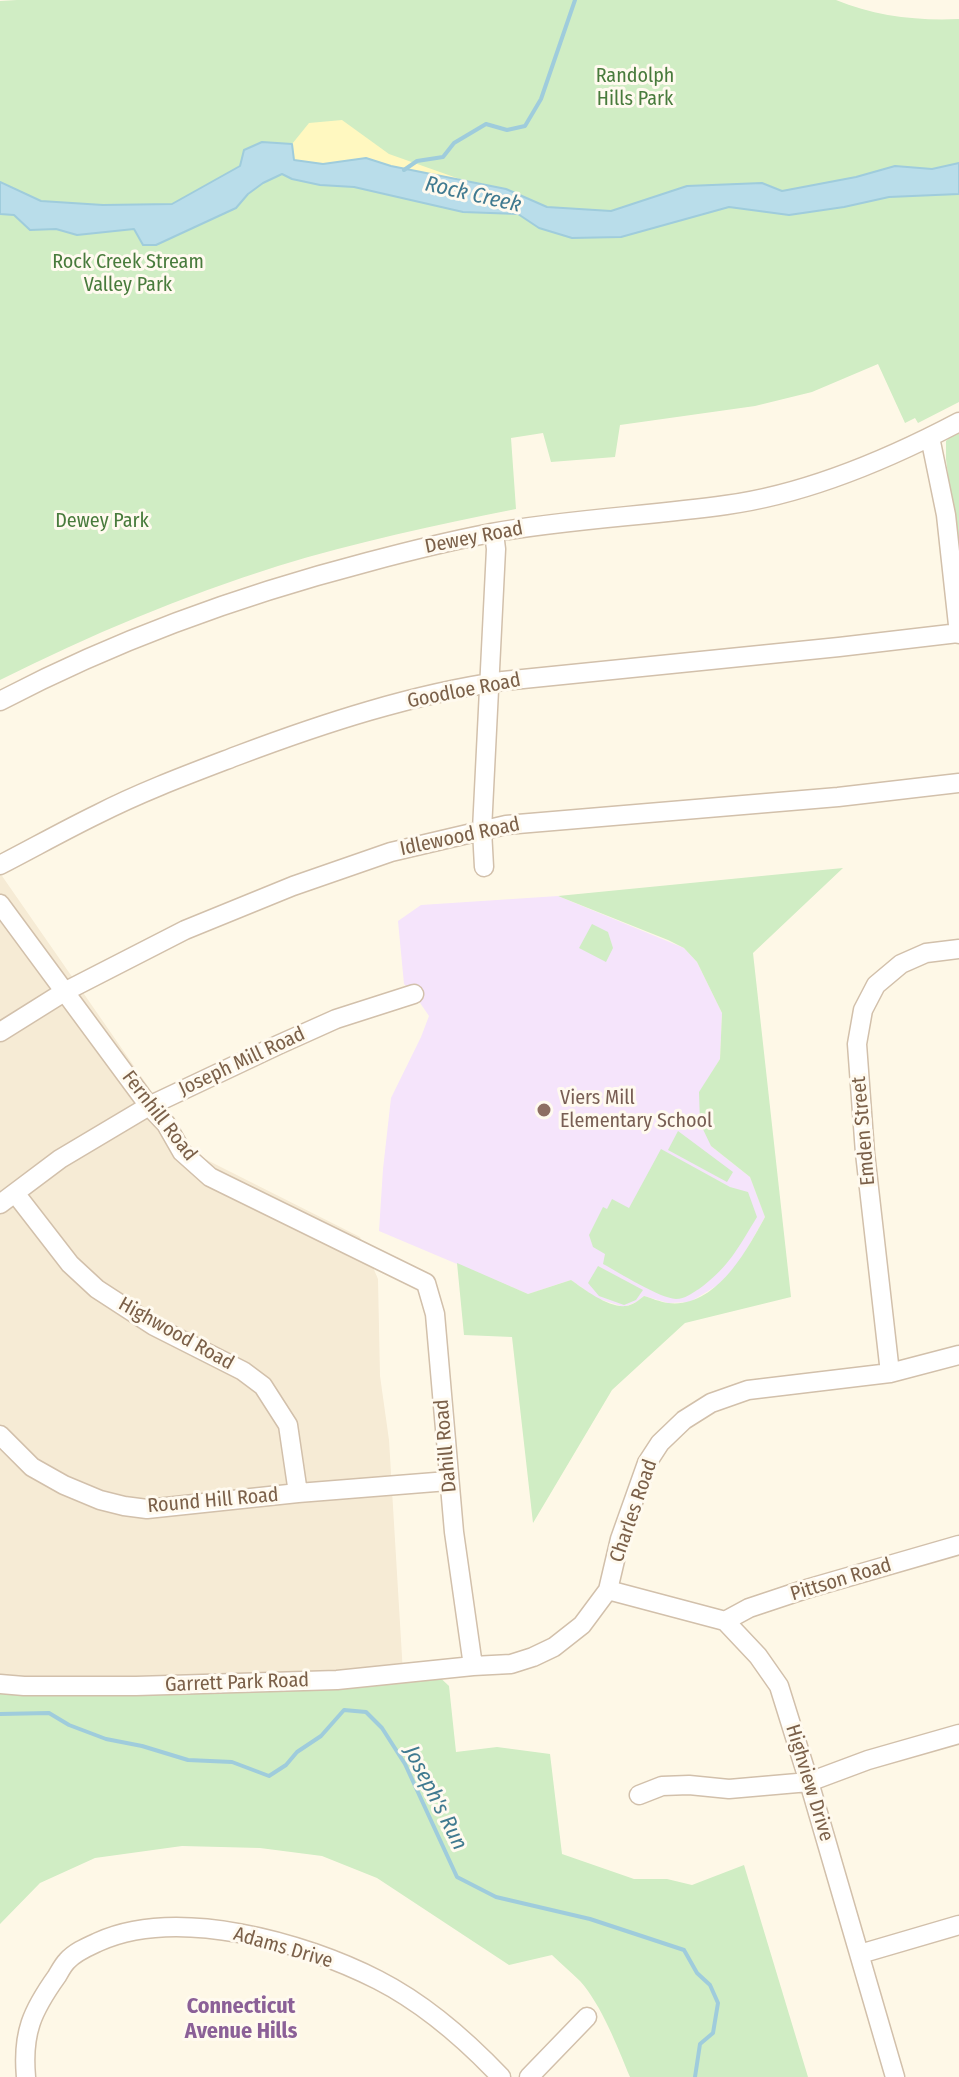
<!DOCTYPE html>
<html>
<head>
<meta charset="utf-8">
<style>
  body { margin:0 }
  canvas { display:block; background:#fef8e7 }
</style>
</head>
<body>
<canvas width="959" height="2077"></canvas>
<script>
const c = document.querySelector('canvas').getContext('2d');
c.lineJoin = 'round';
function fill(path, color) { c.fillStyle = color; c.fill(path, 'evenodd'); }
function strokePath(path, color, width, dash) { c.strokeStyle = color; c.lineWidth = width; c.lineCap = dash ? 'butt' : 'round'; c.setLineDash(dash || []); c.stroke(path); }
function drawText(font, color, halo, rows, align = 'center') {
  c.font = font + ' "Fira Sans Condensed",sans-serif'; c.lineWidth = 6; c.setLineDash([]); c.textBaseline = 'middle'; c.strokeStyle = halo; c.fillStyle = color; for (const [text, x, y, turn = 0] of rows) {
    c.save(); c.translate(x, y); c.rotate((+turn || 0) * Math.PI / 180); c.textAlign = isNaN(turn) ? turn : align; if (halo) c.strokeText(text, 0, 0); c.fillText(text, 0, 0); c.restore();
  }
}
fill(new Path2D(`
  M 0,873 L 195,1154 L 360,1237 L 378,1279 L 380,1376 L 389,1440 L 404,1690 L 0,1701 Z`), '#f6ebd5');
fill(new Path2D(`
  M 558,896 L 684,948 L 697,962 L 722,1013 L 720,1059 L 700,1092 L 711,1146 L 750,1177 L 765,1217 L 739,1263 L 718,1285 L 690,1302 L 668,1303 L 644,1296 L 636,1302 L 624,1307 L 596,1298 L 571,1280 L 528,1294 L 379,1231 L 383,1169 L 391,1098 L 421,1037 L 429,1016 L 414,994 L 404,984 L 398,921 L 421,905 Z`), '#f5e4fb');
fill(new Path2D(`
  M 17,0 L 836,0 C 874,16 918,21 959,19 L 959,402 L 918,423 L 915,418 L 905,423 L 878,364 L 812,392 L 755,406 L 620,425 L 615,457 L 551,462 L 543,433 L 511,438 L 516,509 C 436,525 356,542 278,566 C 182,596 90,635 0,680 L 0,1 Z
  M 959,430 L 959,561 L 946,459 L 946,441 L 954,433 Z
  M 843,868 L 753,953 L 791,1297 L 685,1323 L 612,1390 L 533,1523 L 512,1337 L 464,1335 L 457,1263 L 528,1294 L 571,1280 C 585,1290 609,1308 626,1306 C 633,1305 639,1300 644,1296 C 651,1298 660,1302 668,1303 C 715,1309 746,1252 765,1217 L 750,1177 L 711,1146 L 700,1123 L 699,1092 L 720,1059 L 722,1013 L 697,962 L 684,948 L 668,940 L 558,896 Z
  M 592,924 L 608,932 L 613,948 L 606,962 L 579,948 Z
  M 678,1131 L 733,1172 L 727,1182 L 668,1150 Z
  M 661,1149 L 730,1187 L 748,1192 L 757,1217 C 738,1248 729,1267 699,1289 C 692,1293 685,1299 676,1299 C 659,1298 620,1273 603,1264 L 605,1254 L 593,1247 L 589,1235 L 603,1207 L 607,1209 L 612,1199 L 629,1208 Z
  M 598,1266 L 643,1290 L 636,1300 L 624,1305 L 599,1296 L 588,1283 Z
  M 432,1670 L 449,1686 L 456,1752 L 497,1747 L 550,1754 L 562,1854 L 634,1879 L 667,1879 L 692,1885 L 744,1865 L 808,2077 L 630,2077 C 618,2048 601,2004 580,1981 C 571,1972 561,1964 552,1955 L 509,1965 L 377,1878 L 322,1856 L 260,1848 L 182,1846 L 95,1858 L 40,1883 L 0,1924 L 0,1684 Z`), '#d0edc4');
fill(new Path2D(`
  M 342,120 L 389,154 L 471,183 L 391,166 L 366,158 L 323,164 L 294,160 L 292,144 L 309,123 Z`), '#fff8c0');
const water = new Path2D(`
  M 262,142 L 292,144 L 294,160 L 323,164 L 366,158 L 391,166 L 506,189 L 547,207 L 611,211 L 687,186 L 762,183 L 782,191 L 856,177 L 895,166 L 932,169 L 959,163 L 959,194 L 889,197 L 844,207 L 789,215 L 729,207 L 621,237 L 572,238 L 539,228 L 518,214 L 463,212 L 354,187 L 320,185 L 292,179 L 282,174 L 263,183 L 248,194 L 236,208 L 156,245 L 143,245 L 134,229 L 77,235 L 56,229 L 30,230 L 14,215 L 0,214 L 0,182 L 41,201 L 103,205 L 172,204 L 240,166 L 244,150 Z`);
fill(water, '#b9ddea');
strokePath(water, '#9fccdc', 2);
strokePath(new Path2D(`
  M 404,170 L 417,161 L 443,157 L 454,143 L 486,124 L 507,130 L 525,126 L 541,99 L 575,0
  M 0,1714 L 49,1713 L 69,1725 L 106,1739 L 142,1746 L 188,1760 L 232,1762 L 269,1776 L 286,1765 L 297,1752 L 321,1736 L 344,1710 L 366,1712 L 382,1728 L 405,1764 L 457,1877 L 496,1897 L 590,1919 L 684,1950 L 697,1973 L 710,1985 L 718,2003 L 713,2033 L 700,2044 L 695,2077`), '#9fccdc', 4);
const minor = new Path2D(`
  M 930,437 L 946,515 L 959,634
  M 0,701 C 116,640 241,595 368,562 C 409,551 450,541 491,533 C 569,519 648,516 726,505 C 807,494 887,460 959,422
  M 0,865 C 33,848 65,830 98,814 C 143,791 192,773 239,755 C 324,723 413,694 503,681 L 839,647 L 959,633
  M 484,867 L 482,830 L 496,549 L 494,533
  M 0,904 L 149,1106 L 166,1124 L 182,1152 L 210,1177 L 426,1283 L 435,1314 L 454,1532 L 473,1666
  M 0,1032 L 64,992 L 185,930 L 293,886 L 391,852 L 506,825 L 838,797 L 959,783
  M 15,1193 L 70,1264 L 97,1289 L 154,1326 L 243,1371 L 263,1386 L 288,1425 L 298,1493
  M 0,1204 L 60,1159 L 149,1106 L 278,1045 L 336,1019 L 414,994
  M 890,1373 L 865,1153 L 857,1044 L 863,1010 L 876,985 L 901,964 L 926,953 L 959,949
  M 0,1435 L 32,1467 L 64,1485 L 100,1500 L 124,1506 L 147,1509 L 298,1493 L 448,1481
  M 608,1590 L 725,1621 L 758,1656 L 779,1686 L 809,1782 L 895,2077
  M 725,1621 L 749,1608 L 803,1590 L 959,1545
  M 0,1684 L 24,1686 L 136,1686 L 337,1680 L 473,1666 L 511,1664 L 533,1657 L 554,1647 L 582,1625 L 608,1590 L 620,1539 L 647,1463 L 660,1443 L 684,1420 L 711,1403 L 748,1390 L 890,1373 L 959,1355
  M 639,1795 L 662,1786 L 689,1785 L 729,1789 L 809,1782 L 868,1760 L 959,1734
  M 860,1954 L 959,1925
  M 26,2077 C 22,2033 32,2011 57,1976 C 60,1971 63,1965 67,1961 C 75,1952 87,1947 98,1942 C 177,1906 304,1942 378,1980 C 425,2004 465,2039 501,2077
  M 529,2077 L 587,2017`);
strokePath(minor, '#d2c0ab', 21);
strokePath(minor, '#fff', 18);
for (const [x, y, r, color] of [
  [544,1110,8,"#8d6e63"]
]) { const dot = new Path2D(); dot.arc(x, y, r, 0, 2 * Math.PI); c.fillStyle = color; c.fill(dot); strokePath(dot, '#fffaef', 3); }
drawText('20px', '#487b3c', '#fffaef', [
  ["Randolph",635,76],
  ["Hills Park",635,99],
  ["Rock Creek Stream",128,262],
  ["Valley Park",128,285],
  ["Dewey Park",102,521]
]);
drawText('20px', '#7b6049', '#fffaef', [
  ["Dewey Road",474,538,-11],
  ["Goodloe Road",464,691,-11],
  ["Idlewood Road",460,837,-12],
  ["Joseph Mill Road",242,1062,-25],
  ["Fernhill Road",159,1116,52],
  ["Emden Street",864,1131,-95],
  ["Highwood Road",176,1334,29],
  ["Dahill Road",446,1446,-95],
  ["Round Hill Road",213,1501,-5],
  ["Charles Road",634,1511,-71],
  ["Pittson Road",841,1580,-17],
  ["Garrett Park Road",237,1683,-2],
  ["Highview Drive",809,1783,73],
  ["Adams Drive",283,1948,16]
]);
drawText('20px', '#785e54', '#fffaef', [
  ["Viers Mill",560,1098],
  ["Elementary School",560,1121]
], 'left');
drawText('italic 22px', '#407a90', '#fffaef', [
  ["Rock Creek",473,195,13],
  ["Joseph's Run",435,1798,63]
]);
drawText('bold 22px', '#8b6097', '#fffaef', [
  ["Connecticut",241,2007],
  ["Avenue Hills",241,2032]
]);
</script>
</body>
</html>
